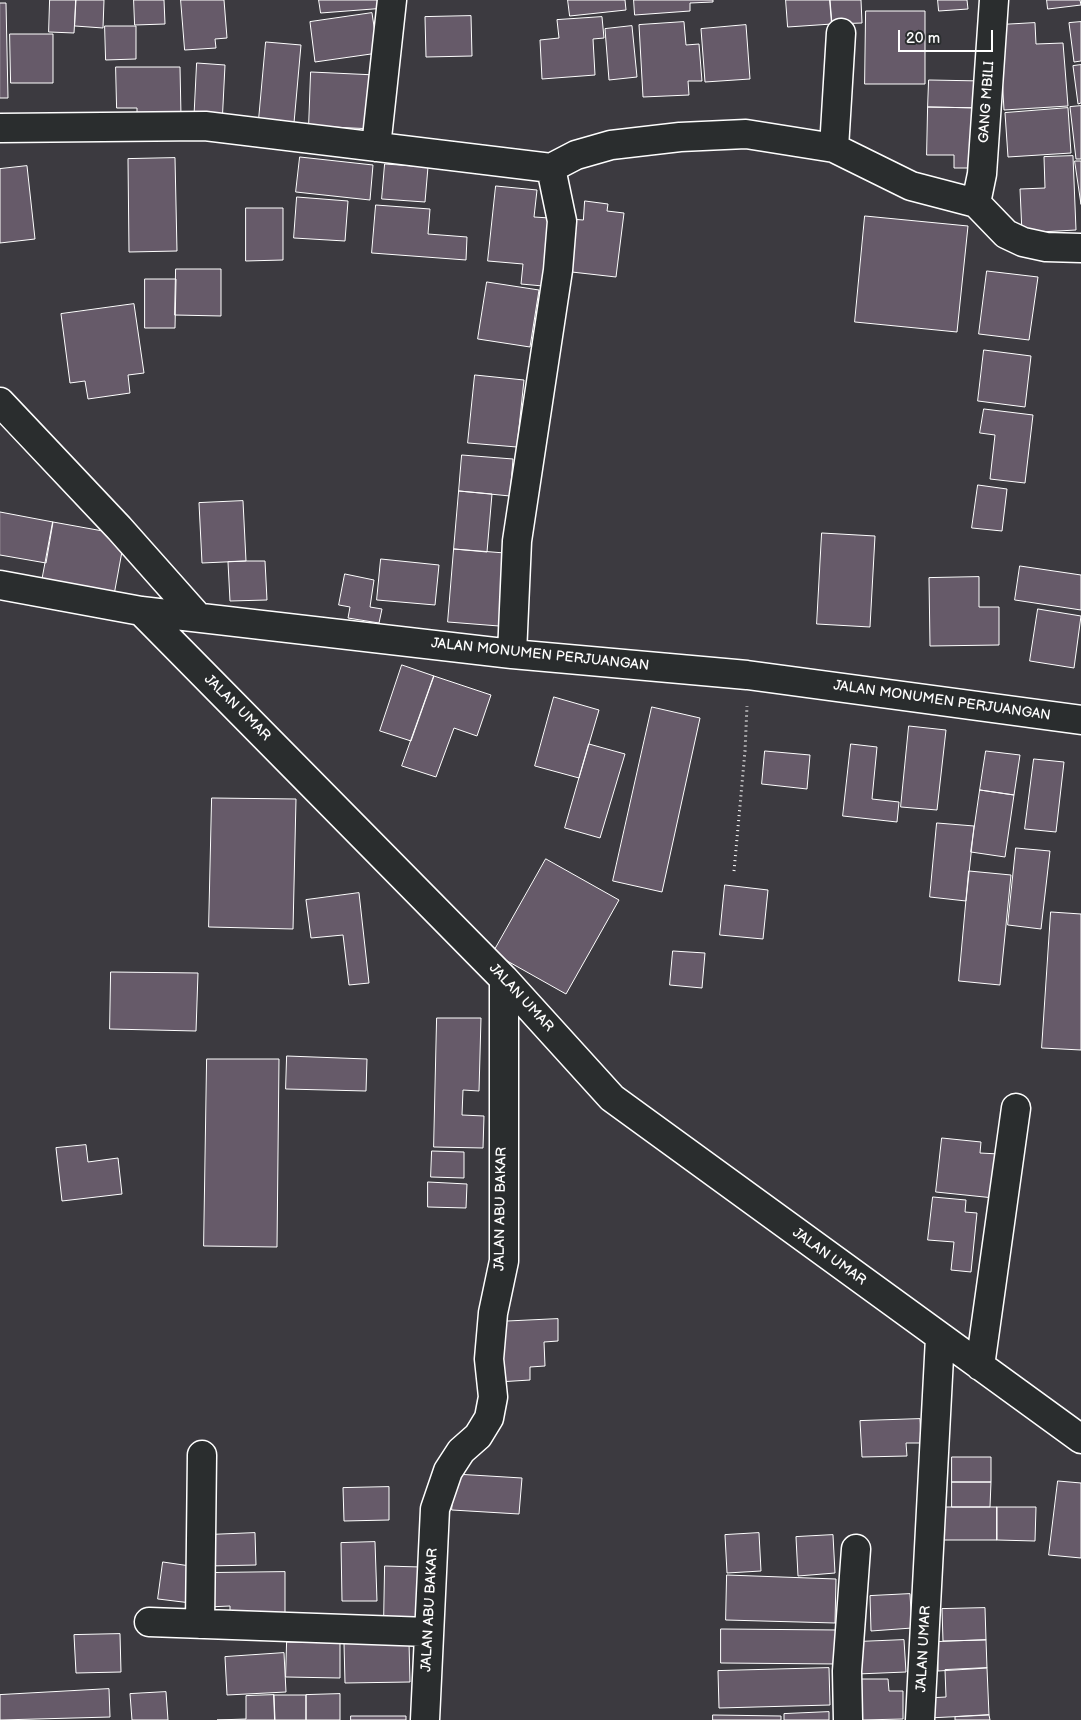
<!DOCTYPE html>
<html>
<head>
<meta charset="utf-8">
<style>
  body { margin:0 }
  #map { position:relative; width:1081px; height:1720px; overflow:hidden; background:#3c3a40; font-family:"Balsamiq Sans",sans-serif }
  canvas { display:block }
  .scale { position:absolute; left:898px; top:30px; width:95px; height:22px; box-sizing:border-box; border:2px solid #fff; border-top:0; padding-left:6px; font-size:15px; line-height:18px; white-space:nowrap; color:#fff; -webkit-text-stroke:4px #2a2d2e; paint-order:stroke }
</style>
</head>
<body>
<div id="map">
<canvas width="1081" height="1720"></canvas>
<div class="scale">20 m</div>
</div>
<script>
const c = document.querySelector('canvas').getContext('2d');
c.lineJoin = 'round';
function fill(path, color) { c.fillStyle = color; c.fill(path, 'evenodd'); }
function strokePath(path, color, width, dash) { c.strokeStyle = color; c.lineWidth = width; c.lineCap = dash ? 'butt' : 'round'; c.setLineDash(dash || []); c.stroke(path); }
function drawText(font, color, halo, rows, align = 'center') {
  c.font = font + ' "Balsamiq Sans",sans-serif'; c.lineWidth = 4; c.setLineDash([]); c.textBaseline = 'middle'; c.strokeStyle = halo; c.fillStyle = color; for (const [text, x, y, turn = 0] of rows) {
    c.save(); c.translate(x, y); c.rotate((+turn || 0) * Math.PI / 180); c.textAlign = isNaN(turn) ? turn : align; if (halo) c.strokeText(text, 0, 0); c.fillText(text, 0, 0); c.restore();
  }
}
const building = new Path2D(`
  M 50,0 L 76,0 L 74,33 L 49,32 Z
  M 76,0 L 104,0 L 103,28 L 75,26 Z
  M 134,0 L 164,0 L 165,24 L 135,25 Z
  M 181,0 L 224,0 L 227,38 L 215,39 L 216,48 L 185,50 Z
  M 319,0 L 386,0 L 386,8 L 321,13 Z
  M 568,0 L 625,0 L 626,10 L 570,16 Z
  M 634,0 L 713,0 L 713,2 L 690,3 L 690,11 L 635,15 Z
  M 786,0 L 830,0 L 832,24 L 788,27 Z
  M 830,0 L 861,0 L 862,23 L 832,24 Z
  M 938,0 L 967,0 L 968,9 L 939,11 Z
  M 1047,0 L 1080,0 L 1081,5 L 1048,9 Z
  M 0,3 L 6,3 L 8,98 L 0,98 Z
  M 866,11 L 925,11 L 925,84 L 865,84 Z
  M 372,13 L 378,53 L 315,62 L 310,22 Z
  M 471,16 L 472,56 L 426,57 L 425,17 Z
  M 602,17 L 604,38 L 593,39 L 595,75 L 542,79 L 540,40 L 559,38 L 557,20 Z
  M 684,22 L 686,45 L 699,44 L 702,81 L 688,81 L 689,95 L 643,97 L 639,25 Z
  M 1081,22 L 1081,61 L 1074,62 L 1069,23 Z
  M 1035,23 L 1036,44 L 1063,43 L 1068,106 L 1004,110 L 999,25 Z
  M 746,25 L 750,79 L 705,82 L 701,29 Z
  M 105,26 L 136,26 L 136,59 L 106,60 Z
  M 632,26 L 637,77 L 609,80 L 605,29 Z
  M 10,34 L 53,34 L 53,83 L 11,83 Z
  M 266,42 L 301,45 L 293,134 L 258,130 Z
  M 197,63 L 225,65 L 222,125 L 194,124 Z
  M 1081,65 L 1081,103 L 1078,104 L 1073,66 Z
  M 116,67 L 180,67 L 181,116 L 137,117 L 137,108 L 117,108 Z
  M 311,72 L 376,75 L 374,129 L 309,126 Z
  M 929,80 L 983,81 L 982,108 L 928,107 Z
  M 1081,106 L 1081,159 L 1076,159 L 1070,107 Z
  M 928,107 L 982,108 L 981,168 L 954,168 L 954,155 L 927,155 Z
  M 1068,108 L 1071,153 L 1008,157 L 1005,113 Z
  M 1073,156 L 1076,230 L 1022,233 L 1020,189 L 1045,188 L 1044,157 Z
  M 300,157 L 373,165 L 370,200 L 296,192 Z
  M 175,158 L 177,251 L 129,252 L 128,159 Z
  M 1075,161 L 1081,161 L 1081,204 Z
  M 385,164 L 428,167 L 425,202 L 382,199 Z
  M 27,166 L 35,239 L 0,243 L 0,169 Z
  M 496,186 L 537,190 L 534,217 L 550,218 L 543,286 L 521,284 L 523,264 L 488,261 Z
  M 297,197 L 348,201 L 345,241 L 294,238 Z
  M 585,201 L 608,204 L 607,211 L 624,213 L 616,277 L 563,271 L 570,219 L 583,220 Z
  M 376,205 L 430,209 L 428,234 L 467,237 L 466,260 L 372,253 Z
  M 246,208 L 283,208 L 283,260 L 246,261 Z
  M 865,216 L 968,226 L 957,332 L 855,322 Z
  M 176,269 L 221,269 L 221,316 L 175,315 Z
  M 987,271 L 1038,277 L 1029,340 L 979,334 Z
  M 145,279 L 176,279 L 175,328 L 145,328 Z
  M 487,282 L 539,290 L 530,347 L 478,339 Z
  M 134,304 L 144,373 L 128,375 L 130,393 L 88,399 L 85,381 L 70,383 L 61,314 Z
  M 984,350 L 1031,356 L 1025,407 L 978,401 Z
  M 475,375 L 524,380 L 517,447 L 468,443 Z
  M 984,409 L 1033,415 L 1025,483 L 990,479 L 995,435 L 980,433 Z
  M 462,455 L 513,459 L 510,496 L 459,491 Z
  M 978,485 L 1007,489 L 1002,531 L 972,528 Z
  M 459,491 L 492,494 L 487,552 L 454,549 Z
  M 243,501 L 246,561 L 202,563 L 199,503 Z
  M 0,512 L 53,522 L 46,563 L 0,555 Z
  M 53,522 L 125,535 L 114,595 L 42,581 Z
  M 822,533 L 875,536 L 870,627 L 817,624 Z
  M 454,549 L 505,553 L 499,626 L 448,622 Z
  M 381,559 L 439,565 L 435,605 L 377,600 Z
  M 246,561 L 265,561 L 267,600 L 230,601 L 228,562 Z
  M 1020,566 L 1081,575 L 1081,610 L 1015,600 Z
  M 345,574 L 374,580 L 370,607 L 382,609 L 379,623 L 348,618 L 350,607 L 339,605 Z
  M 979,577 L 979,607 L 999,607 L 999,645 L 930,646 L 929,578 Z
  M 1038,609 L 1081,616 L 1074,668 L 1030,661 Z
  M 402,665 L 434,676 L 411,741 L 380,731 Z
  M 434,676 L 491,695 L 477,736 L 454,728 L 436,777 L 402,766 Z
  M 554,697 L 599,710 L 579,778 L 535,766 Z
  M 652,707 L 700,718 L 662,892 L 613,881 Z
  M 909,726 L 946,730 L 937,810 L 901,807 Z
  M 589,744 L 625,754 L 600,838 L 565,828 Z
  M 851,744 L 877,747 L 872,799 L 899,802 L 897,822 L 843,816 Z
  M 765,751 L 810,755 L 807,789 L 762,784 Z
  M 986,751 L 1020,755 L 1014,795 L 980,790 Z
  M 1034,759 L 1064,762 L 1056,832 L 1025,829 Z
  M 980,790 L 1014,795 L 1005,857 L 971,852 Z
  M 212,798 L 296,799 L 293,929 L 209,927 Z
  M 937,823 L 974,826 L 966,901 L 930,897 Z
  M 1016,848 L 1050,851 L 1041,929 L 1008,925 Z
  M 546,859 L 619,900 L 566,994 L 493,953 Z
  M 969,871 L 1011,875 L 1000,985 L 959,981 Z
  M 725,885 L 768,890 L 763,939 L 720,935 Z
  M 359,893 L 369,983 L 349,985 L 343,935 L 311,938 L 306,900 Z
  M 1051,912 L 1081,914 L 1081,1050 L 1042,1048 Z
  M 673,951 L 705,953 L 702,988 L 670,985 Z
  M 111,972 L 198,973 L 196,1031 L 110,1029 Z
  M 437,1018 L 481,1018 L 479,1091 L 463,1090 L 462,1115 L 484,1116 L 483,1148 L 434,1147 Z
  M 287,1056 L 367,1059 L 366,1091 L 286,1089 Z
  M 207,1059 L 279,1059 L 277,1247 L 204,1246 Z
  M 942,1138 L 981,1142 L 980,1153 L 999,1154 L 994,1198 L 936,1192 Z
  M 86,1145 L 88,1162 L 118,1158 L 122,1194 L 62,1201 L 56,1148 Z
  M 432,1151 L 464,1152 L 464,1178 L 431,1177 Z
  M 428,1182 L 467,1184 L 466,1208 L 428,1207 Z
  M 933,1197 L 966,1200 L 965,1212 L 977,1213 L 971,1272 L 951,1270 L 954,1242 L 928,1240 Z
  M 558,1319 L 558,1341 L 544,1342 L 545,1366 L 530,1367 L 530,1380 L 498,1382 L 495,1322 Z
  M 920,1419 L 921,1443 L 906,1443 L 907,1456 L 862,1457 L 860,1421 Z
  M 952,1457 L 991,1457 L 991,1482 L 952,1482 Z
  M 455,1474 L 522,1478 L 519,1514 L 452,1510 Z
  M 1058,1481 L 1081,1483 L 1081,1558 L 1049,1555 Z
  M 952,1482 L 991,1482 L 990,1507 L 952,1507 Z
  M 389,1487 L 389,1520 L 344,1521 L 343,1488 Z
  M 936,1507 L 997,1507 L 997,1540 L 936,1540 Z
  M 997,1507 L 1036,1507 L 1035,1541 L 997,1540 Z
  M 255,1533 L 256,1565 L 207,1566 L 207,1535 Z
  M 759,1533 L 761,1571 L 727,1573 L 725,1535 Z
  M 833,1535 L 835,1573 L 798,1576 L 796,1537 Z
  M 375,1542 L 377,1601 L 342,1601 L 341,1543 Z
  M 163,1562 L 197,1567 L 191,1603 L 158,1599 Z
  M 385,1566 L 421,1567 L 420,1623 L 384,1622 Z
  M 285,1572 L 285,1620 L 230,1621 L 230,1606 L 207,1607 L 207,1573 Z
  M 727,1575 L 836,1579 L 835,1623 L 726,1620 Z
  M 910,1594 L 912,1628 L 871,1631 L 870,1596 Z
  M 985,1608 L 986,1640 L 943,1641 L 942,1609 Z
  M 721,1629 L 839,1630 L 838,1664 L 721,1663 Z
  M 120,1634 L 121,1672 L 76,1673 L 74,1635 Z
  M 904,1640 L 906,1672 L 857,1674 L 856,1642 Z
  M 986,1640 L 987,1668 L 938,1671 L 937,1642 Z
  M 287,1642 L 340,1643 L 340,1678 L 286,1677 Z
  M 409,1642 L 410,1682 L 345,1683 L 344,1643 Z
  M 284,1653 L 286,1692 L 227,1695 L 225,1657 Z
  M 829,1668 L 830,1705 L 719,1708 L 718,1671 Z
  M 987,1668 L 989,1715 L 928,1718 L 927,1698 L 946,1697 L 945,1670 Z
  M 861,1679 L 888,1679 L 889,1691 L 903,1691 L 903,1719 L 862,1720 Z
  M 109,1689 L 110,1717 L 0,1720 L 0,1695 Z
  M 166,1692 L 168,1720 L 132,1720 L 130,1694 Z
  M 340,1694 L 340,1720 L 306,1720 L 306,1695 Z
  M 274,1695 L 306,1695 L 306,1720 L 275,1720 Z
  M 274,1695 L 275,1720 L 217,1720 L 246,1719 L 246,1696 Z
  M 829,1712 L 829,1720 L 784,1720 L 784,1714 Z
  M 713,1715 L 781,1716 L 781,1720 L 713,1720 Z
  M 989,1715 L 990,1720 L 955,1720 L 955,1717 Z
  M 351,1716 L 406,1716 L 406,1720 L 351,1720 Z`);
fill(building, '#665a69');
strokePath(building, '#fff', 1);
const minor = new Path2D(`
  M 0,128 L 205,126 L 551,168 L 576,155 L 611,145 L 680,137 L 746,134 L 834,148 L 911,186 L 976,203 L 1006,234 L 1023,242 L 1046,247 L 1081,248
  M 376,147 L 392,0
  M 834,148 L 841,33
  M 976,203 L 982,174 L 994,0
  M 0,402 L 119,528 L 198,617
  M 0,585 L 141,611 L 512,654 L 747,675 L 1081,720
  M 141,611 L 504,979 L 612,1098 L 1081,1439
  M 512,654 L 517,541 L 558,270 L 562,221 L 551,168
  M 980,1366 L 1016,1108
  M 149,1622 L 428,1632
  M 200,1624 L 202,1455
  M 425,1720 L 435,1509 L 448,1471 L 461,1451 L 478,1436 L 489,1418 L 493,1397 L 489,1359 L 493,1313 L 504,1261 L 504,979
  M 848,1720 L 847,1671 L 856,1549
  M 920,1720 L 940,1338`);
strokePath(minor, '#fff', 31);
strokePath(new Path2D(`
  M 734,871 L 745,751 L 747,706`), '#fff', 3, [1, 4]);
strokePath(minor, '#2a2d2e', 28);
drawText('14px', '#fff', '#2a2d2e', [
  ["GANG MBILI",987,102,-86],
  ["JALAN MONUMEN PERJUANGAN",540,655,6],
  ["JALAN MONUMEN PERJUANGAN",942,701,8],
  ["JALAN UMAR",237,708,45],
  ["JALAN UMAR",521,998,47],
  ["JALAN ABU BAKAR",501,1209,-89],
  ["JALAN UMAR",829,1257,36],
  ["JALAN ABU BAKAR",430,1610,-87],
  ["JALAN UMAR",924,1649,-87]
]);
</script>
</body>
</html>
